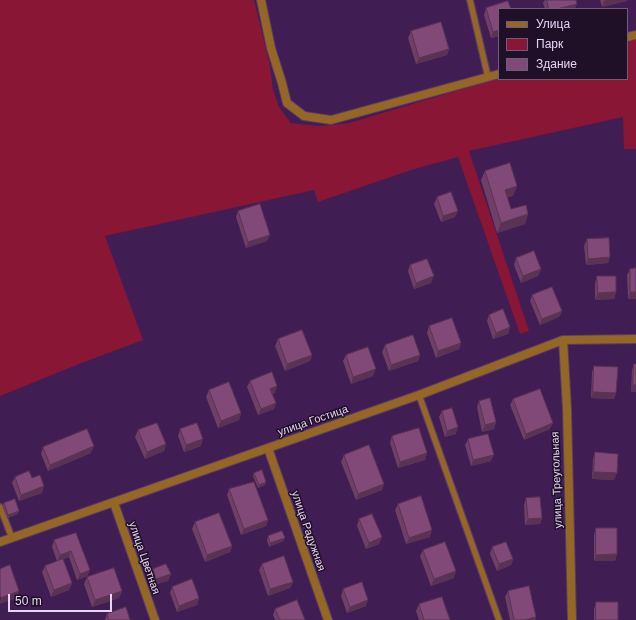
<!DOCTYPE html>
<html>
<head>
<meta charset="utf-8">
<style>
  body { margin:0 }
  #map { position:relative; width:636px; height:620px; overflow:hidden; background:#401d53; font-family:Helvetica,sans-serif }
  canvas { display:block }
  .legend { position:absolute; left:498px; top:8px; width:130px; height:72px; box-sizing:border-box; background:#1f1028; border:1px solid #6f5e7a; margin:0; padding:5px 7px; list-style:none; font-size:12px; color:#e8d4f5 }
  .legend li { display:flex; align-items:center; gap:8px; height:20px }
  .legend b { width:20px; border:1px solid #6f5e7a }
  .scale { position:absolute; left:8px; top:594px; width:104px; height:18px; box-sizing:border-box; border:2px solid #e8d4f5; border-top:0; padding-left:5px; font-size:12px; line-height:14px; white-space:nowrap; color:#e8d4f5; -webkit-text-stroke:3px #1f1028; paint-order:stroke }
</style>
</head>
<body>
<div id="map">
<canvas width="636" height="620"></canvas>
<ul class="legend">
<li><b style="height:5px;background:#956724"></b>Улица</li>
<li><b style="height:11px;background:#881634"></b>Парк</li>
<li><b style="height:11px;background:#804978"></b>Здание</li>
</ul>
<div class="scale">50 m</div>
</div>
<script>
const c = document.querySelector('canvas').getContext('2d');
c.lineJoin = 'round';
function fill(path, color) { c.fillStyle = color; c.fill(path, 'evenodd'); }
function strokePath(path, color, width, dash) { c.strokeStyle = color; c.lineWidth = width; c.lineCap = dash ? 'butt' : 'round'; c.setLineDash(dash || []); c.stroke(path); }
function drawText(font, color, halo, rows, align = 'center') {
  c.font = font + ' Helvetica,sans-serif'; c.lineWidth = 3; c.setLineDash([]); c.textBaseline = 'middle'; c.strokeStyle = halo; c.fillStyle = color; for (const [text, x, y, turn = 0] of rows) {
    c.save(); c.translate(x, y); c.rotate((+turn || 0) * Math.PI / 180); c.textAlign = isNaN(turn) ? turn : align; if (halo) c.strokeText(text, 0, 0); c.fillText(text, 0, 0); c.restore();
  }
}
fill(new Path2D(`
  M 0,0 L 254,0 L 270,66 L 273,90 L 279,107 L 291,123 L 319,126 L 349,123 L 499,78 L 499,79 L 627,79 L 627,42 L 636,39 L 636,149 L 624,149 L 623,117 L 469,151 L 529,331 L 520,334 L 458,157 L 411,170 L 318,202 L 314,190 L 105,236 L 143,340 L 79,364 L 0,396 Z`), '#881634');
const service = new Path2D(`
  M 470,0 L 488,77
  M 419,395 L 499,620
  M 0,507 L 12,538`);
const minor = new Path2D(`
  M 261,0 L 271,48 L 282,83 L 287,103 L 304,116 L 331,120 L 499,74
  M 627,37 L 636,35
  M 563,340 L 567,409 L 572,620
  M 268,448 L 328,620
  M 114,503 L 155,620
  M 0,542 L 419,395 L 563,340 L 636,339`);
strokePath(service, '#5b3a6d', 8);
strokePath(minor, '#5b3a6d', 10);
strokePath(service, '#956724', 5.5);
strokePath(minor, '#956724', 8);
fill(new Path2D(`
  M 545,0 L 576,0 L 575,9 L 545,9 L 543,3 Z
  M 600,0 L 627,0 L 626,1 L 602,7 Z
  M 486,8 L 499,36 L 491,38 L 484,15 Z
  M 411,31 L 449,49 L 447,55 L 416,64 L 408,38 Z
  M 485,171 L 517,186 L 513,196 L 507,197 L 511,209 L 528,214 L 525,224 L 497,233 L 481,180 Z
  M 437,197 L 455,217 L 441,222 L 434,204 Z
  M 238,211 L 267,241 L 246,248 L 236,217 Z
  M 587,239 L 610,257 L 608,263 L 586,265 L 584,246 Z
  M 516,258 L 541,269 L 538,276 L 521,283 L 514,265 Z
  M 410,265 L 431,283 L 414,289 L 408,271 Z
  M 630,269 L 636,299 L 628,299 L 627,275 Z
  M 597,276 L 616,292 L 614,299 L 595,300 L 595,283 Z
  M 532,295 L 562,311 L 559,317 L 540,325 L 530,301 Z
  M 489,315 L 510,327 L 508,334 L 493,339 L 487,321 Z
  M 429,326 L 461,343 L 459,349 L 436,358 L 427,333 Z
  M 278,339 L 312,355 L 310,361 L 285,371 L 275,346 Z
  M 385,345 L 420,355 L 418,361 L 389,371 L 382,352 Z
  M 346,355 L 373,376 L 351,384 L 343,361 Z
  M 634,364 L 636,392 L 631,392 L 632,370 Z
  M 594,366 L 616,393 L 614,399 L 591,398 L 592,372 Z
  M 250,381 L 275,393 L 272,394 L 276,403 L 274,409 L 258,415 L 247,387 Z
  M 209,390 L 241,413 L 239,420 L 218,428 L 206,397 Z
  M 513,399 L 550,429 L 524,440 L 510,405 Z
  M 479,401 L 496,422 L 494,429 L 482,432 L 477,407 Z
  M 442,411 L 456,434 L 445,437 L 439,417 Z
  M 180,429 L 201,446 L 184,452 L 178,436 Z
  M 138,430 L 166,444 L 164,451 L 145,459 L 135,437 Z
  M 392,436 L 427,453 L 425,460 L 398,468 L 390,443 Z
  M 468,439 L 491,461 L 471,466 L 465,445 Z
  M 43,447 L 91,453 L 48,471 L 41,454 Z
  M 595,452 L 614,480 L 592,479 L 593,459 Z
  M 344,455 L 384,484 L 382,490 L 356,500 L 341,462 Z
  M 254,473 L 266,482 L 265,485 L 258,488 L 253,476 Z
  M 15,477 L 32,478 L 42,493 L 19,501 L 12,483 Z
  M 229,489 L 268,520 L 266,526 L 241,535 L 227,495 Z
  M 526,498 L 542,518 L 540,524 L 525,525 L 524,505 Z
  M 4,503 L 18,514 L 7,518 L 2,506 Z
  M 398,504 L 430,537 L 406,544 L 395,510 Z
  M 359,519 L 382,537 L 379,544 L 366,549 L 357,526 Z
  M 195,522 L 232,546 L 230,552 L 205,562 L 192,529 Z
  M 596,528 L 617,554 L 615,561 L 594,561 L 594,535 Z
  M 76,533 L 90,570 L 87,576 L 77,580 L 69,557 L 63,559 L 72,583 L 69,590 L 51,597 L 42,572 L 45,566 L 57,561 L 52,547 L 54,540 Z
  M 268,536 L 285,538 L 283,541 L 269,547 L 267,540 Z
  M 492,547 L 513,559 L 511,565 L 497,571 L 490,554 Z
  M 423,550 L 454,578 L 431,586 L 420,556 Z
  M 262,564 L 293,582 L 290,588 L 268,596 L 259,570 Z
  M 153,569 L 171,574 L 168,581 L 153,585 L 150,576 Z
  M 87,577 L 122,591 L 119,598 L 92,607 L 84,584 Z
  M 172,587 L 199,598 L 197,605 L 177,612 L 170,593 Z
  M 343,589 L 366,606 L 347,613 L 341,596 Z
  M 508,591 L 536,617 L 535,620 L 510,620 L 505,597 Z
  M 596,602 L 618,620 L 594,620 L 594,609 Z
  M 419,604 L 450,620 L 419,620 L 416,611 Z
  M 275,609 L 305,620 L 275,620 L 273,615 Z
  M 107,614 L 130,620 L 105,620 Z`), '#6e3f67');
fill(new Path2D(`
  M 607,0 L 627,0 L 626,1 L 602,7 L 604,1 Z
  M 577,4 L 575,9 L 557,9 Z
  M 499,30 L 499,36 L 491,38 L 493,32 Z
  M 449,49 L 447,55 L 416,64 L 419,58 Z
  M 517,186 L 513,196 L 502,199 L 505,190 Z
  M 458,211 L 455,217 L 441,222 L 443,216 Z
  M 528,214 L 525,224 L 497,233 L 501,223 Z
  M 270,235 L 267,241 L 246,248 L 248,242 Z
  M 610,257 L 608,263 L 586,265 L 588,259 Z
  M 541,269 L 538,276 L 521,283 L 523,276 Z
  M 434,276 L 431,283 L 414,289 L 416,283 Z
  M 616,292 L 614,299 L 595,300 L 598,293 Z
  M 630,292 L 636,292 L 636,299 L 628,299 Z
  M 562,311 L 559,317 L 540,325 L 542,319 Z
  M 510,327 L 508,334 L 493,339 L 496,333 Z
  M 461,343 L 459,349 L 436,358 L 438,351 Z
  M 312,355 L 310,361 L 285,371 L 287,364 Z
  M 420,355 L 418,361 L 389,371 L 391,365 Z
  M 376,369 L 373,376 L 351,384 L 353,377 Z
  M 633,385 L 636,385 L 636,392 L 631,392 Z
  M 277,386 L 275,393 L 268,396 L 270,389 Z
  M 593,392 L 616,393 L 614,399 L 591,398 Z
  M 276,403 L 274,409 L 258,415 L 261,409 Z
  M 241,413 L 239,420 L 218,428 L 221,421 Z
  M 496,422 L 494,429 L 482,432 L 485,425 Z
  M 553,423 L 550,429 L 524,440 L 526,434 Z
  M 458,427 L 456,434 L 445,437 L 447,431 Z
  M 203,439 L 201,446 L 184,452 L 186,445 Z
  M 166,444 L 164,451 L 145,459 L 147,452 Z
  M 94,446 L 91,453 L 48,471 L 50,465 Z
  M 427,453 L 425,460 L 398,468 L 400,462 Z
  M 494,455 L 491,461 L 471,466 L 473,460 Z
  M 594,472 L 617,473 L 614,480 L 592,479 Z
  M 266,482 L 265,485 L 258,488 L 259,485 Z
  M 384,484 L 382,490 L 356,500 L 358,494 Z
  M 44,486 L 42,493 L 19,501 L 21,495 Z
  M 19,511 L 18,514 L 7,518 L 8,515 Z
  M 542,518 L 540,524 L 525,525 L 528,519 Z
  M 268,520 L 266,526 L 241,535 L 244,529 Z
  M 432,530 L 430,537 L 406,544 L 409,538 Z
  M 382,537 L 379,544 L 366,549 L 369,543 Z
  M 285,538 L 283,541 L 269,547 L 270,543 Z
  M 232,546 L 230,552 L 205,562 L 207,555 Z
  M 71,551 L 69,557 L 57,561 L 60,555 Z
  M 617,554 L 615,561 L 594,561 L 596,555 Z
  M 513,559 L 511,565 L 497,571 L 499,564 Z
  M 90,570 L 87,576 L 77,580 L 80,574 Z
  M 456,571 L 454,578 L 431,586 L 434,579 Z
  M 171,574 L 168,581 L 153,585 L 156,579 Z
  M 293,582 L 290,588 L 268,596 L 270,589 Z
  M 72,583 L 69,590 L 51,597 L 54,590 Z
  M 19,591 L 17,598 L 0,604 L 0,600 L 1,598 Z
  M 122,591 L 119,598 L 92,607 L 95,600 Z
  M 199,598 L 197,605 L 177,612 L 179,606 Z
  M 368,600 L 366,606 L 347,613 L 350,607 Z
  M 536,617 L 535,620 L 524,620 Z`), '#5a3354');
const building = new Path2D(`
  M 547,0 L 576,0 L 577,4 L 557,9 L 549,9 Z
  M 508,1 L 511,9 L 499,9 L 499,30 L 493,32 L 486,8 Z
  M 441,22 L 449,49 L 419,58 L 411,31 Z
  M 510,163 L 517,186 L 505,190 L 511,209 L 526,205 L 528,214 L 501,223 L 485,171 Z
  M 451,192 L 458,211 L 443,216 L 437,197 Z
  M 260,204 L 270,235 L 248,242 L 238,211 Z
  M 609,238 L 610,257 L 588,259 L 587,239 Z
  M 534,251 L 541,269 L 523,276 L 516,258 Z
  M 427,259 L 434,276 L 416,283 L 410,265 Z
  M 636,268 L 636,292 L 630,292 L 630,269 Z
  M 597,276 L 616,276 L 616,292 L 598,293 Z
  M 552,287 L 562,311 L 542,319 L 532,295 Z
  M 503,309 L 510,327 L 496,333 L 489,315 Z
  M 452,318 L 461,343 L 438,351 L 429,326 Z
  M 302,330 L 312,355 L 287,364 L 278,339 Z
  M 413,335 L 420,355 L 391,365 L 385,345 Z
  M 368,347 L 376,369 L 353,377 L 346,355 Z
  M 634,364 L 636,364 L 636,385 L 633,385 Z
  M 594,366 L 618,367 L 616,393 L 593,392 Z
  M 272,372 L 277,386 L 270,389 L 276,403 L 261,409 L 250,381 Z
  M 229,382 L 241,413 L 221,421 L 209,390 Z
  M 540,389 L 553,423 L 526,434 L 513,399 Z
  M 490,398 L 496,422 L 485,425 L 479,401 Z
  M 452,408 L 458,427 L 447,431 L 442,411 Z
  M 157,423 L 166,444 L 147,452 L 138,430 Z
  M 197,423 L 203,439 L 186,445 L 180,429 Z
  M 419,428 L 427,453 L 400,462 L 392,436 Z
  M 87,429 L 94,446 L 50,465 L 43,447 Z
  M 488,434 L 494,455 L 473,460 L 468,439 Z
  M 369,445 L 384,484 L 358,494 L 344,455 Z
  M 595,452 L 618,454 L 617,473 L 594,472 Z
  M 262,470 L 266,482 L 259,485 L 254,473 Z
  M 29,471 L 32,478 L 40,475 L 44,486 L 21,495 L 15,477 Z
  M 254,482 L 268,520 L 244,529 L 229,489 Z
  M 421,496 L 432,530 L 409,538 L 398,504 Z
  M 540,497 L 542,518 L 528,519 L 526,498 Z
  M 15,499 L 19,511 L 8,515 L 4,503 Z
  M 219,513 L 232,546 L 207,555 L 195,522 Z
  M 372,514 L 382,537 L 369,543 L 359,519 Z
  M 596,528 L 617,528 L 617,554 L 596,555 Z
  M 282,531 L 285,538 L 270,543 L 268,536 Z
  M 76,533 L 90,570 L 80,574 L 71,551 L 60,555 L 54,540 Z
  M 445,542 L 456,571 L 434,579 L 423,550 Z
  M 506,542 L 513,559 L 499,564 L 492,547 Z
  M 284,556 L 293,582 L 270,589 L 262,564 Z
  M 63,559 L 72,583 L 54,590 L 45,566 Z
  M 166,564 L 171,574 L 156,579 L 153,569 Z
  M 10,565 L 19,591 L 1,598 L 0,595 L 0,569 Z
  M 114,568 L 122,591 L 95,600 L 87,577 Z
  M 192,579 L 199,598 L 179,606 L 172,587 Z
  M 362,582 L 368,600 L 350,607 L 343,589 Z
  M 529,586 L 536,617 L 524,620 L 514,620 L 508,591 Z
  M 442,597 L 450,620 L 424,620 L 419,604 Z
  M 297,600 L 305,620 L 280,620 L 275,609 Z
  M 596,602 L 618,602 L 618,620 L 596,620 Z
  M 126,607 L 130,620 L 109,620 L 107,614 Z`);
fill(building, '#804978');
strokePath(building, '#5a3354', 1);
drawText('11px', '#e8d4f5', '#1f1028', [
  ["улица Гостица",313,421,-19],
  ["улица Треугольная",557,480,-92],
  ["улица Радужная",308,531,71],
  ["улица Цветная",144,558,71]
]);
</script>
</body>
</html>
